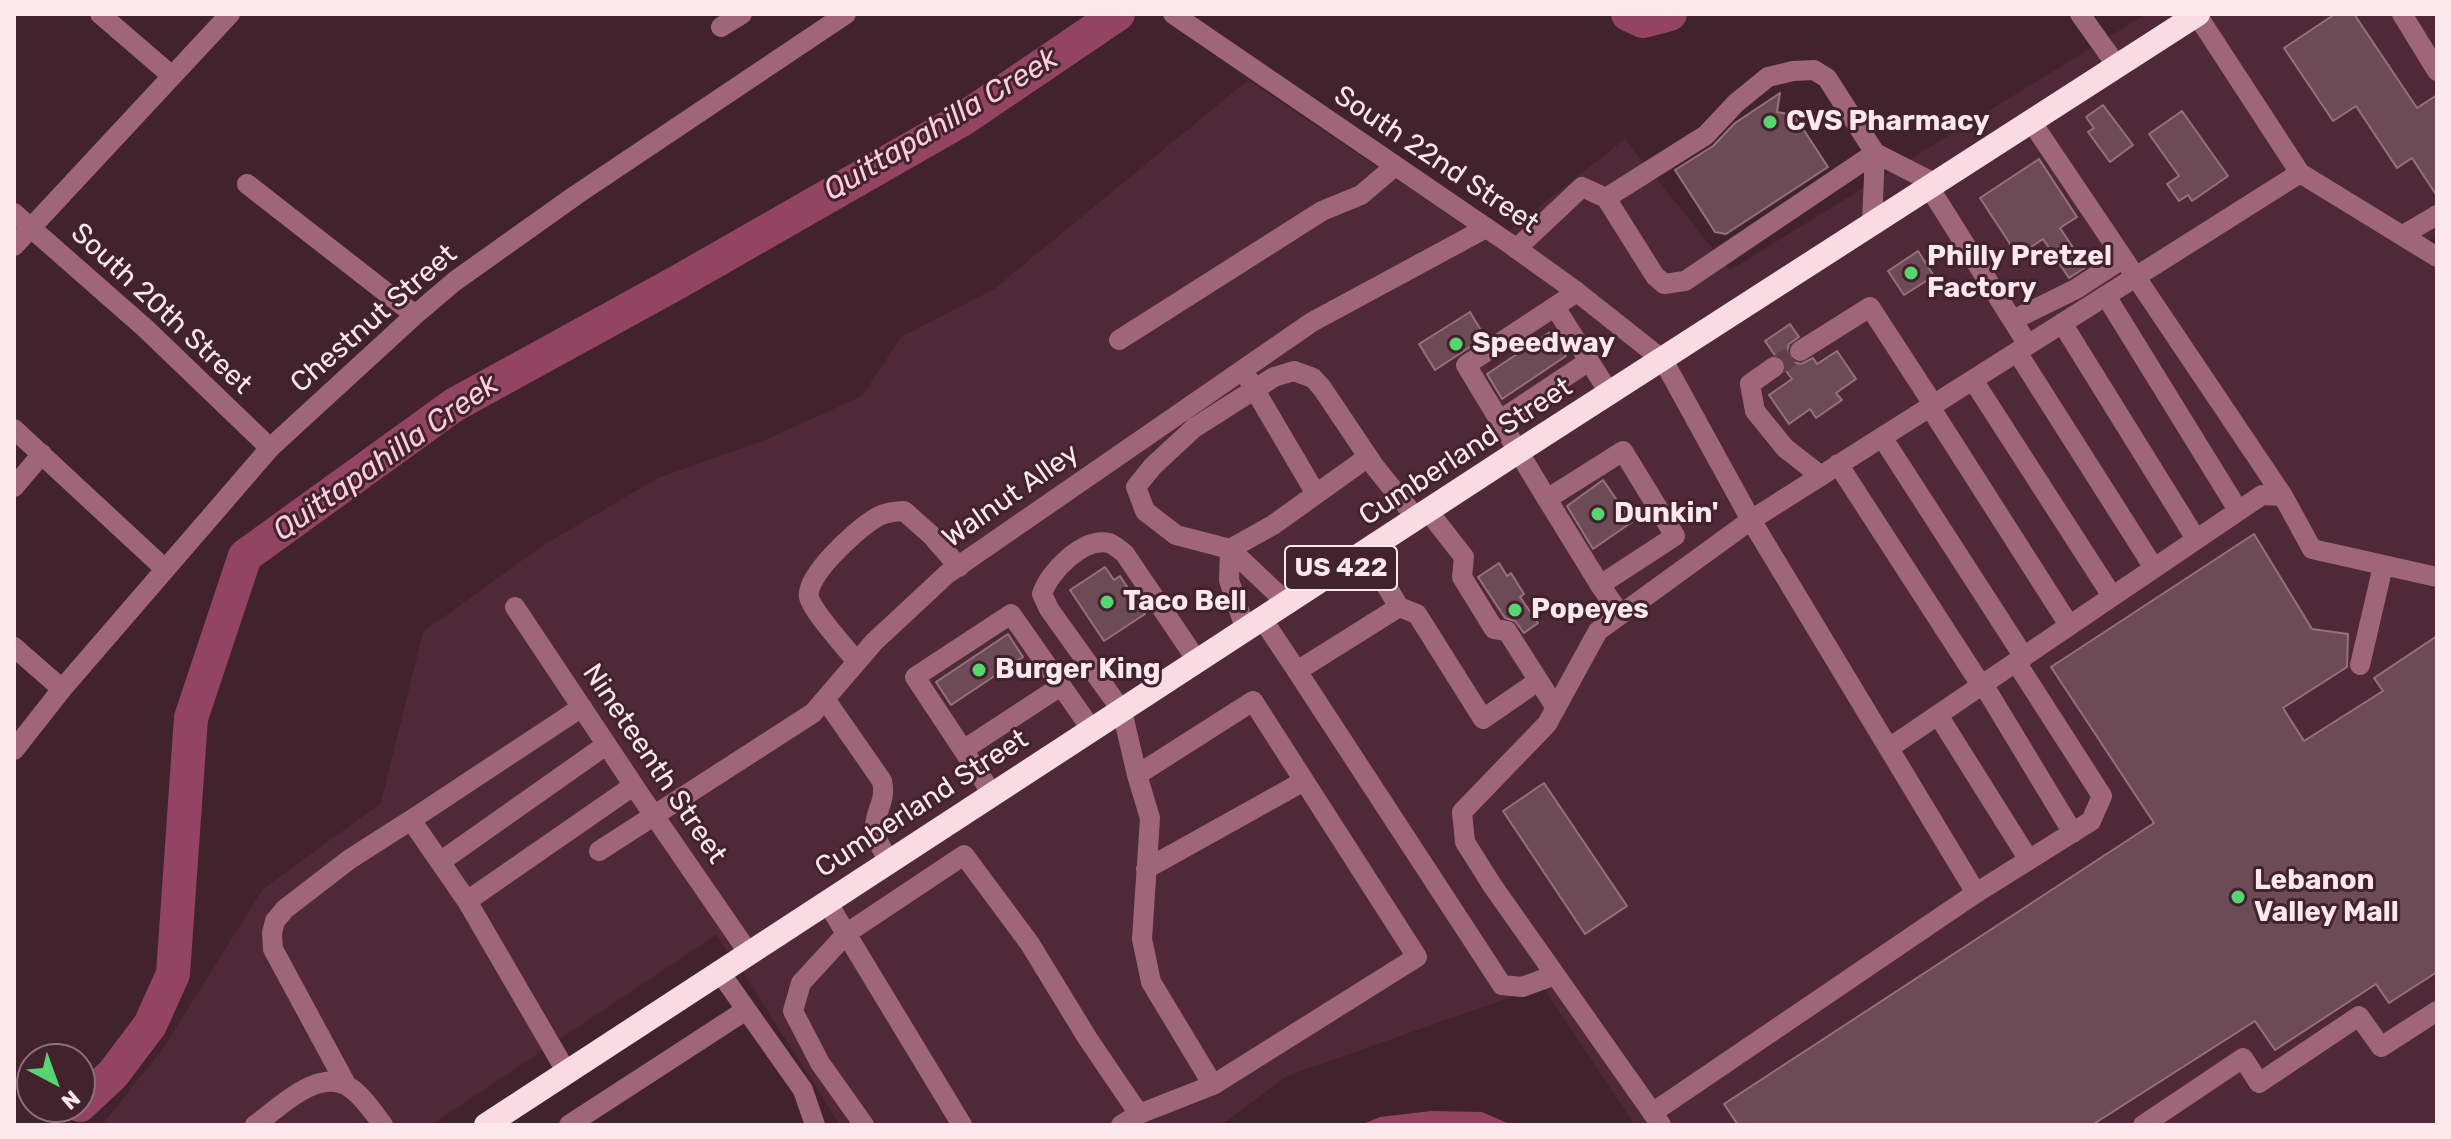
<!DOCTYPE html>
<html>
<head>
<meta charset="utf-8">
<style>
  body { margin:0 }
  #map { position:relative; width:2451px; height:1139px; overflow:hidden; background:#41222d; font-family:Rubik,sans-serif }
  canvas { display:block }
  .frame { position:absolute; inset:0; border:16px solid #fce7ed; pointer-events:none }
  .north { position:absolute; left:16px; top:1043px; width:80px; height:80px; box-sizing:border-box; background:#41222d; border:2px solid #8c717a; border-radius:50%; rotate:139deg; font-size:22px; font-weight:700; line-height:32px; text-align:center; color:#fce7ed }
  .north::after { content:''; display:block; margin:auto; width:28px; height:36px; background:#56d671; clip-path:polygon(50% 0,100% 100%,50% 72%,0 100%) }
</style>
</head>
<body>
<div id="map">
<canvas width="2451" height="1139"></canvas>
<div class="frame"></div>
<div class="north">N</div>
</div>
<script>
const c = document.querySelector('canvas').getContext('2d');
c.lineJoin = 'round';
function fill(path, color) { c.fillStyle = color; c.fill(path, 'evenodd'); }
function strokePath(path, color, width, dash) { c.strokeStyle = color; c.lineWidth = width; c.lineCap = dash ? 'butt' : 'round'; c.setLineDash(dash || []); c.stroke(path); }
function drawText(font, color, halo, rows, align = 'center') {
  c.font = font + ' Rubik,sans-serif'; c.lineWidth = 6; c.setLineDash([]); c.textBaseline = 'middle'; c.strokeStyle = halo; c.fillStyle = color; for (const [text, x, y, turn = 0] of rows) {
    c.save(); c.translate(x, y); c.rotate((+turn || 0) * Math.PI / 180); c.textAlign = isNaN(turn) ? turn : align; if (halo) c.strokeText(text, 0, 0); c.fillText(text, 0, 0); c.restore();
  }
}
fill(new Path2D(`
  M 2146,14 L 2437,14 L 2437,235 L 2426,242 L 2437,249 L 2437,1125 L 1635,1125 L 1542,986 L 1287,1076 L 1221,1125 L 840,1125 L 746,977 L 716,935 L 431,1125 L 102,1125 L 164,1047 L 263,889 L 381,803 L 423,632 L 542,546 L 658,478 L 765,440 L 862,396 L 901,337 L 994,289 L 1248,80 L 1492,244 L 1625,139 L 1730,270 Z`), '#4f2937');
fill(new Path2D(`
  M 1431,1111 L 1482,1112 L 1512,1125 L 1361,1125 L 1380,1117 Z`), '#944463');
strokePath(new Path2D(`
  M 1628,14 L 1643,21 L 1670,14
  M 80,1105 L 113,1074 L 150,1025 L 173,974 L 191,718 L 245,556 L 454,405 L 678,282 L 963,119 L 1118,14`), '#944463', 34);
const building = new Path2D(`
  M 2335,14 L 2354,14 L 2417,108 L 2437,95 L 2437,196 L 2412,158 L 2397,168 L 2356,106 L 2333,121 L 2284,48 Z
  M 1780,93 L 1777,112 L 1794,115 L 1828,167 L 1726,234 L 1715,232 L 1675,170 L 1713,146 L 1735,123 Z
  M 2103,105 L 2133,145 L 2110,162 L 2088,132 L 2094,128 L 2086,117 Z
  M 2182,111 L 2228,176 L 2192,201 L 2188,195 L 2179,201 L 2167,184 L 2179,176 L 2149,134 Z
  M 2039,159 L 2077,217 L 2060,228 L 2086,267 L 2069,278 L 2043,239 L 2018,256 L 1980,198 Z
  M 1918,251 L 1934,276 L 1904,295 L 1888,271 Z
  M 1470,312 L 1485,337 L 1435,370 L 1419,344 Z
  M 1790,324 L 1799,337 L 1789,344 L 1787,351 L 1793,362 L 1801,364 L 1813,358 L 1817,364 L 1837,351 L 1856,379 L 1836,393 L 1842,400 L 1816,418 L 1810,409 L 1789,424 L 1769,395 L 1792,379 L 1786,371 L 1785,360 L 1774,354 L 1765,341 Z
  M 1550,332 L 1566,356 L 1502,399 L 1487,374 Z
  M 1603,480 L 1632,522 L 1593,549 L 1567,506 Z
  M 2254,534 L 2312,629 L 2348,634 L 2347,667 L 2283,708 L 2304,741 L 2383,691 L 2374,678 L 2437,636 L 2437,972 L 2389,1003 L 2376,984 L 2275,1050 L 2255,1021 L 2092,1125 L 1738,1125 L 1724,1104 L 2154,823 L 2051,667 Z
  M 1499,563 L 1507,576 L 1511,573 L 1524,594 L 1520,597 L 1538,623 L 1524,633 L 1515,621 L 1505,618 L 1478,577 Z
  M 1105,567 L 1114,580 L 1120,576 L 1145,614 L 1104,641 L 1070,590 Z
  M 1008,634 L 1023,657 L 951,705 L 936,682 Z
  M 1544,783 L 1627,906 L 1585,934 L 1503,811 Z`);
fill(building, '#6d4b56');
strokePath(building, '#96717d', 2);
strokePath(new Path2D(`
  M 1774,367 L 1800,351`), '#5d404a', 20, [20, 10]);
strokePath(new Path2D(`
  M 100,14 L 172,76
  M 1173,14 L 1510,244 L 1577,292 L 1663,360 L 1751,520 L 1976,893
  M 2080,14 L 2117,66
  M 2402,14 L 2437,71
  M 2197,15 L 2300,173 L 2437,257
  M 721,27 L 742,14
  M 2031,121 L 2283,496 L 2312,549 L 2437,577
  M 247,184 L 415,315
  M 1929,187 L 2028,345
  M 14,213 L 145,328 L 270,448
  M 1872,223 L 1875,153 L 1934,183
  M 2403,235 L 2437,215
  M 14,246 L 230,14
  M 1516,249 L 1582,187 L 1606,198 L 1706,135 L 1736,103 L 1768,77 L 1793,71 L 1814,70 L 1827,78 L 1875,153 L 1685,281 L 1664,284 L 1655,276 L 1606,198
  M 1577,292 L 1466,365 L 1547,499 L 1623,451 L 1675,536 L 1600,585 L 1620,614
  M 2106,296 L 2238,510
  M 1555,307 L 1610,394
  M 2013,320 L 2076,289 L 2122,259
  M 2062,323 L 2196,539
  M 1119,340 L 1322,211 L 1361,195 L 1395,166
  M 1800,351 L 1870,307 L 1933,404
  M 2017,352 L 2154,568
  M 1774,367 L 1750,384 L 1755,411 L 1785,448 L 1821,476
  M 1249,380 L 1316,494
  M 1973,380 L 2112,596
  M 1930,407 L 2069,625
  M 1500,420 L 1589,361
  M 14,429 L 165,569
  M 1882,437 L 2024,657
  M 1838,464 L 1981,685
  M 14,487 L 42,454
  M 1547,499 L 1600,585
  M 1428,511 L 1464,557 L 1462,577 L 1494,629 L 1507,631 L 1556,708
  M 1230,549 L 1273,525 L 1368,457
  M 1230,549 L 1229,580 L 1246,631
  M 1288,604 L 1230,549 L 1176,535 L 1145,511 L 1136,487 L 1153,466 L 1194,428 L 1274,377 L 1294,371 L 1313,378 L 1322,388 L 1375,467 L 1417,519
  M 515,607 L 642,798 L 748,952
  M 1399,607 L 1417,614 L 1483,719 L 1538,681
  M 1263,620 L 1297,671 L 1399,607 L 1366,552
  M 14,647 L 62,689
  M 857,662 C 846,648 812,611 809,597 C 805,576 856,530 874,519 C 884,512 893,512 904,511 L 931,535 L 959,567
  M 2360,665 L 2383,566
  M 1297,671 L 1502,985 L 1522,987 L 1555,975
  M 1983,684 L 2073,833
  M 825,699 L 882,781 C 887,803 873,812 875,832 C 876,841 885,853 889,862
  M 1938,715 L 2029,860
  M 1889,748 L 2262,495 L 2283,496
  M 14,750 L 62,689 L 270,448 L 415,315 L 455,281 L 576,195 L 846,14
  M 963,750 L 1061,686
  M 1137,775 L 1150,818 L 1142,939 L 1151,982 L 1213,1085
  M 993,795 L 915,677 L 1011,614 L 1092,730
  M 599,851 L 813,713 L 874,642 L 947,574 L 1312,322 L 1486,228
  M 440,862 L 606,745
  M 1146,869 L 1304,781
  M 467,901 L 633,786
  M 827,902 L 962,1125
  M 719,971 L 803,1090 L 815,1125
  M 566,1071 L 467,901 L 411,820 L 582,707
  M 347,1086 L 273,949 L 272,933 L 275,921 L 285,909 L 350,859 L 411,820
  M 1652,1113 L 1976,893 L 2091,821 L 2102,796 L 2016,662
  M 255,1125 C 279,1108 318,1067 349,1087 C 363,1096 373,1112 383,1125
  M 569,1125 L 746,1010
  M 864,1125 L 820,1063 L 793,1011 L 801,983 L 847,933 L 964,855 L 1030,944 L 1088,1039 L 1139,1114
  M 1121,1125 L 1139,1114 L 1213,1085 L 1417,957 L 1253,701 L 1137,775 L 1122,711 L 1049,609 L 1042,594 C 1049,572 1083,537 1109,543 C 1115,545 1120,550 1125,554 L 1198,662
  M 1661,1125 L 1492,885 L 1465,842 L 1462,812 L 1547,724 L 1598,631 L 1751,520 L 2300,173
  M 2143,1125 L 2243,1058 L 2259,1083 L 2359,1016 L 2381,1047 L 2437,1011`), '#9f6679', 20);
strokePath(new Path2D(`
  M 486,1125 L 1519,451 L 2198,14`), '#f9dbe4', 24);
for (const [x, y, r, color] of [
  [1770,122,8,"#56d671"],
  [1911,273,8,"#56d671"],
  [1456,344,8,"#56d671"],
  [1598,514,8,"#56d671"],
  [1107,602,8,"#56d671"],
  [1515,610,8,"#56d671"],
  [979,670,8,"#56d671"],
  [2238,897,8,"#56d671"]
]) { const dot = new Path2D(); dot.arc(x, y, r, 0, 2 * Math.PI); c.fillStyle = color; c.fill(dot); strokePath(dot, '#41222d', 3); }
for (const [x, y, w] of [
  [1341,568,112]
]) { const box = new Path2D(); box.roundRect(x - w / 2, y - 22, w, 44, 6); c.fillStyle = '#41222d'; c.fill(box); strokePath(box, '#fce7ed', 2); }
drawText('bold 26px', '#fce7ed', null, [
  ["US 422",1341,568]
]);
drawText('bold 28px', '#fce7ed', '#41222d', [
  ["CVS Pharmacy",1786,122],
  ["Philly Pretzel",1927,257],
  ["Factory",1927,289],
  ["Speedway",1472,344],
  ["Dunkin'",1614,514],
  ["Taco Bell",1123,602],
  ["Popeyes",1531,610],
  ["Burger King",995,670],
  ["Lebanon",2254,881],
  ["Valley Mall",2254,913]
], 'left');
drawText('28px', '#fce7ed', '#41222d', [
  ["South 22nd Street",1436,160,34],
  ["South 20th Street",161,309,43],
  ["Chestnut Street",374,319,-41],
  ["Cumberland Street",1466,452,-33],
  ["Walnut Alley",1011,496,-35],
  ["Nineteenth Street",654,764,56],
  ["Cumberland Street",922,804,-33]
]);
drawText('italic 30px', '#fdcddc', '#41222d', [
  ["Quittapahilla Creek",941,125,-31],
  ["Quittapahilla Creek",386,458,-35]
]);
</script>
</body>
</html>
